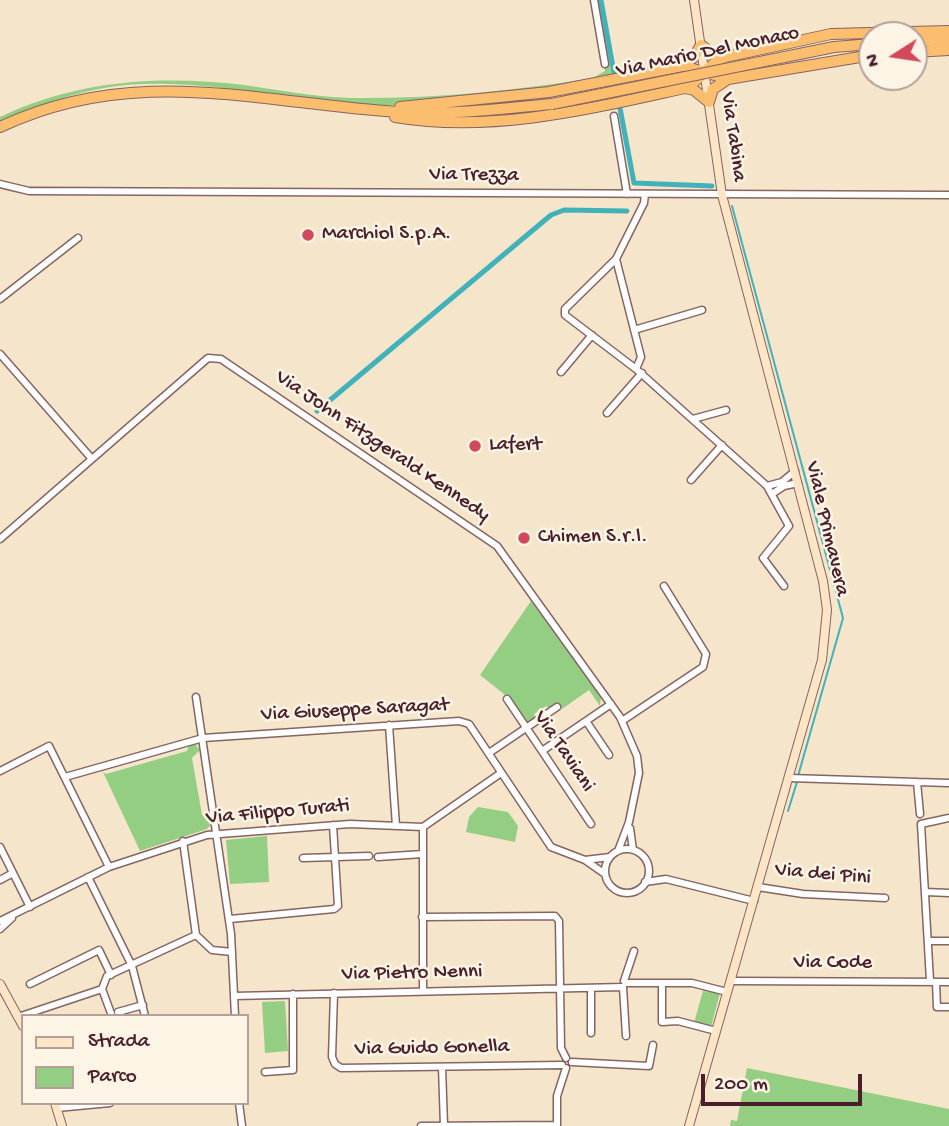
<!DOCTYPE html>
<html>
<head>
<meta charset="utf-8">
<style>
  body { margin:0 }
  #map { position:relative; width:949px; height:1126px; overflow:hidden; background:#f5e5ca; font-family:"Gochi Hand",sans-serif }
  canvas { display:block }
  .legend { position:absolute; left:21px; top:1014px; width:228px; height:91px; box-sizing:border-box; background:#fcf5e5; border:2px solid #b59f9b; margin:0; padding:9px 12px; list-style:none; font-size:21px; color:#4a1f2b }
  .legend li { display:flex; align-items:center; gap:14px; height:35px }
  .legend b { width:35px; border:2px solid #b59f9b }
  .north { position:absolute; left:858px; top:21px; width:70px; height:70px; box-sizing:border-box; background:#fcf5e5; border:2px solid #b59f9b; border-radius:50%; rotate:258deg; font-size:19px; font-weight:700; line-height:28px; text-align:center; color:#4a1f2b }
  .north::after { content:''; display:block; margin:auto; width:24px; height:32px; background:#d1495b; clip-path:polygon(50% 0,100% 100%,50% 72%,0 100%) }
  .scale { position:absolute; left:701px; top:1074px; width:161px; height:32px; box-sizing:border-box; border:4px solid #4a1f2b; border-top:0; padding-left:9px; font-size:21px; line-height:24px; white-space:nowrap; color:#4a1f2b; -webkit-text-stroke:5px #fcf5e5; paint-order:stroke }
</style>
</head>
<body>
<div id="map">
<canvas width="949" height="1126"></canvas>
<ul class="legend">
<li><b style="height:9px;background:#fde5c5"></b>Strada</li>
<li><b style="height:19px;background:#93ce83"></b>Parco</li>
</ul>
<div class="north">N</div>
<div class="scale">200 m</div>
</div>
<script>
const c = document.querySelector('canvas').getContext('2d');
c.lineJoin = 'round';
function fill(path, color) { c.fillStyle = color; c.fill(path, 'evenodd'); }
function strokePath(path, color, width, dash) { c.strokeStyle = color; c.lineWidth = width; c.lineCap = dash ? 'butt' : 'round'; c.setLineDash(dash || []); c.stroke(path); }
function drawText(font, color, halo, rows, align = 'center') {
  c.font = font + ' "Gochi Hand",sans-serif'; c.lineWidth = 5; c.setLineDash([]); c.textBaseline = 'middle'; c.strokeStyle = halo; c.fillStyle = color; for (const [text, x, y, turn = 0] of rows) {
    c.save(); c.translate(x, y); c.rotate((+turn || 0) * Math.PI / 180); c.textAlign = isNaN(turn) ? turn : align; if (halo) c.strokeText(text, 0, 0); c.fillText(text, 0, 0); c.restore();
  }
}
fill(new Path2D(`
  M 594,0 L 600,0 L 612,78 C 545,91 470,103 402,105 C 307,109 212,75 117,86 C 78,91 36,106 0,121 L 0,117 C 78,80 159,75 244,85 C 279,90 314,97 350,98 C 431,99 513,91 593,78 L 605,71 Z
  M 531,601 L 601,697 L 600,706 L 589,690 L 562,709 L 559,704 L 551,710 L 546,706 L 534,714 L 536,718 L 527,725 L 509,698 L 480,675 Z
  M 194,743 L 200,750 L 192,758 L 202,815 L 210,818 L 211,824 L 207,829 L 140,851 L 103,772 L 106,774 L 187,751 L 189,745 Z
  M 478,807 L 508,812 L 518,826 L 515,842 L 466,832 L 469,817 Z
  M 267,836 L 269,882 L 230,884 L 226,840 Z
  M 703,991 L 720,993 L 711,1027 L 694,1023 Z
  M 285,1001 L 288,1051 L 265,1053 L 262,1002 Z
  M 747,1068 L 949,1109 L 949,1126 L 730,1126 L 731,1120 L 737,1121 Z`), '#93ce83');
strokePath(new Path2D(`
  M 732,206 L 843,618 L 798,776
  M 788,811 L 797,782`), '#41b1ba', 2);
strokePath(new Path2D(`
  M 601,0 L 614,73
  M 620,108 L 634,183 L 712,186
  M 317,411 L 551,215 L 564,210 L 627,211`), '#41b1ba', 5);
const minor = new Path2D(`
  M 594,0 L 605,64
  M 614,116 L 627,194
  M 0,184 L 29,191 L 949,195
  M 645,194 L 644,203 L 616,259 L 565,309 L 565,315 L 636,369 L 767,486 L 789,526 L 763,558 L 784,586
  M 616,259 L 641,357 L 636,369
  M 0,299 L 78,238
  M 634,330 L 702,310
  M 0,354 L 92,459
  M 561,372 L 592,335
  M 607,413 L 642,373
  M 693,419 L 726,410
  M 691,480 L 722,445
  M 767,486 L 782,482 L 795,471
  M 772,494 L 784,486 L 798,483
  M 0,539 L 208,358 L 221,359 L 497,546 L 620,717 L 637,756 L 639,773 L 629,822 L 618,851
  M 196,697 L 231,934 L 235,1016
  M 507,699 L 591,824
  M 586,721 L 609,755
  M 622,721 L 703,667 L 706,654 L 664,586
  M 389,725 L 396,826
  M 542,751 L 611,704
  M 489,753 L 557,707
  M 0,771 L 49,746 L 109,867
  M 65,777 L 203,738 L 459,721 L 469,724 L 551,847 L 585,860 L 605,874
  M 789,778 L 949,783
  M 917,782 L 920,814
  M 423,827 L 423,991
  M 630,828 L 633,850
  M 183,841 L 196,935 L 212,950 L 232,952
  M 0,847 L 30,907
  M605 871a22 22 0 1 1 44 0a22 22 0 1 1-44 0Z
  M 378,857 L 423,854
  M 303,858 L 369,856
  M 585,860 L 610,857
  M 88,877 L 132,966 L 145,1016
  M 0,880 L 13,873
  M 645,882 L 666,879 L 754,901
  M 758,887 L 803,894 L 885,898
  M 926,892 L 949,893
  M 422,917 L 555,916 L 559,921 L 561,1048 L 566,1058
  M 230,919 L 334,909 L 338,906 L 333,825
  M 0,921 L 109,867 L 207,835 L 350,824 L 423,827 L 501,773
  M 0,929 L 12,918
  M 928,941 L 949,941
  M 634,951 L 624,981 L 627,983 L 692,983 L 727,992
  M 731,981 L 949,982
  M 930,981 L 921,824 L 949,818
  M 936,982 L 937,1007 L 949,1007
  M 30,984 L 99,950 L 111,975
  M 662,987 L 662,1022 L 678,1021 L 716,1031
  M 102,989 L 107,976 L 196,935
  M 334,993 L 332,1057 L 335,1064 L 341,1068 L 562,1065
  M 234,996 L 623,987 L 626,1036
  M 119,1016 L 118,1012 L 143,1005
  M 18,1017 L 102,989 L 112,1016
  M 591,1033 L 591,988
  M 572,1062 L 649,1066 L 653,1045
  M 442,1067 L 444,1126
  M 265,1072 L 293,1070 L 293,994
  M 239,1103 L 242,1126
  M 57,1108 L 110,1103
  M 421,1126 L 557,1125
  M 557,1126 L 557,1096 L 566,1068`);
const secondary = new Path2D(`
  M 0,984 L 23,1026
  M 55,1103 L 62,1126
  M 689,1126 L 822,660 L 827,610 L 823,581 L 722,195 L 694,0`);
const trunk = new Path2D(`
  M 914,41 L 949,41
  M 834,47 L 872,44
  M 914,52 L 949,50
  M 683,66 L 694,57 L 701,45 L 713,54 L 724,56
  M 685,88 C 702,80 707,64 725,57 L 831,34 L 949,31
  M 400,107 L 549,92 L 683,66 L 728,79 L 872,55
  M 395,117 C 493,133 589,109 685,88 L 694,90 L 709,102 L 713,89 L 728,79
  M 0,127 C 136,63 257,103 398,112 C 450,115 501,109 552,104`);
strokePath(minor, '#866463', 9);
strokePath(secondary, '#866463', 10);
strokePath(trunk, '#866463', 12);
strokePath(minor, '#fff', 6);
strokePath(secondary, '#fde5c5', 8);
strokePath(trunk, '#fbbd6e', 10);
const trunkBridge = new Path2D(`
  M 552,104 L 834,47`);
strokePath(trunkBridge, '#866463', 12, []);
strokePath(trunkBridge, '#fbbd6e', 10);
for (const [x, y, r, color] of [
  [308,235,7,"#d1495b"],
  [475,446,7,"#d1495b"],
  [524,538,7,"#d1495b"]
]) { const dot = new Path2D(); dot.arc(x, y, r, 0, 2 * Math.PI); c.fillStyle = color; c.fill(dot); strokePath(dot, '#fcf5e5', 2.5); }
drawText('21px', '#4a1f2b', '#fcf5e5', [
  ["Via Mario Del Monaco",708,53,-12],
  ["Via Tabina",732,137,82],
  ["Via Trezza",474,176,1],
  ["Via John Fitzgerald Kennedy",382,447,34],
  ["Viale Primavera",826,529,77],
  ["Via Giuseppe Saragat",355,711,-3],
  ["Via Taviani",563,752,56],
  ["Via Filippo Turati",278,813,-5],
  ["Via dei Pini",823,875,5],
  ["Via Code",833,964],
  ["Via Pietro Nenni",412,974,-1],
  ["Via Guido Gonella",432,1049,-1]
]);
drawText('21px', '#4a1f2b', '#fcf5e5', [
  ["Marchiol S.p.A.",322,235],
  ["Lafert",489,446],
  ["Chimen S.r.l.",538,538]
], 'left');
</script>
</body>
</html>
